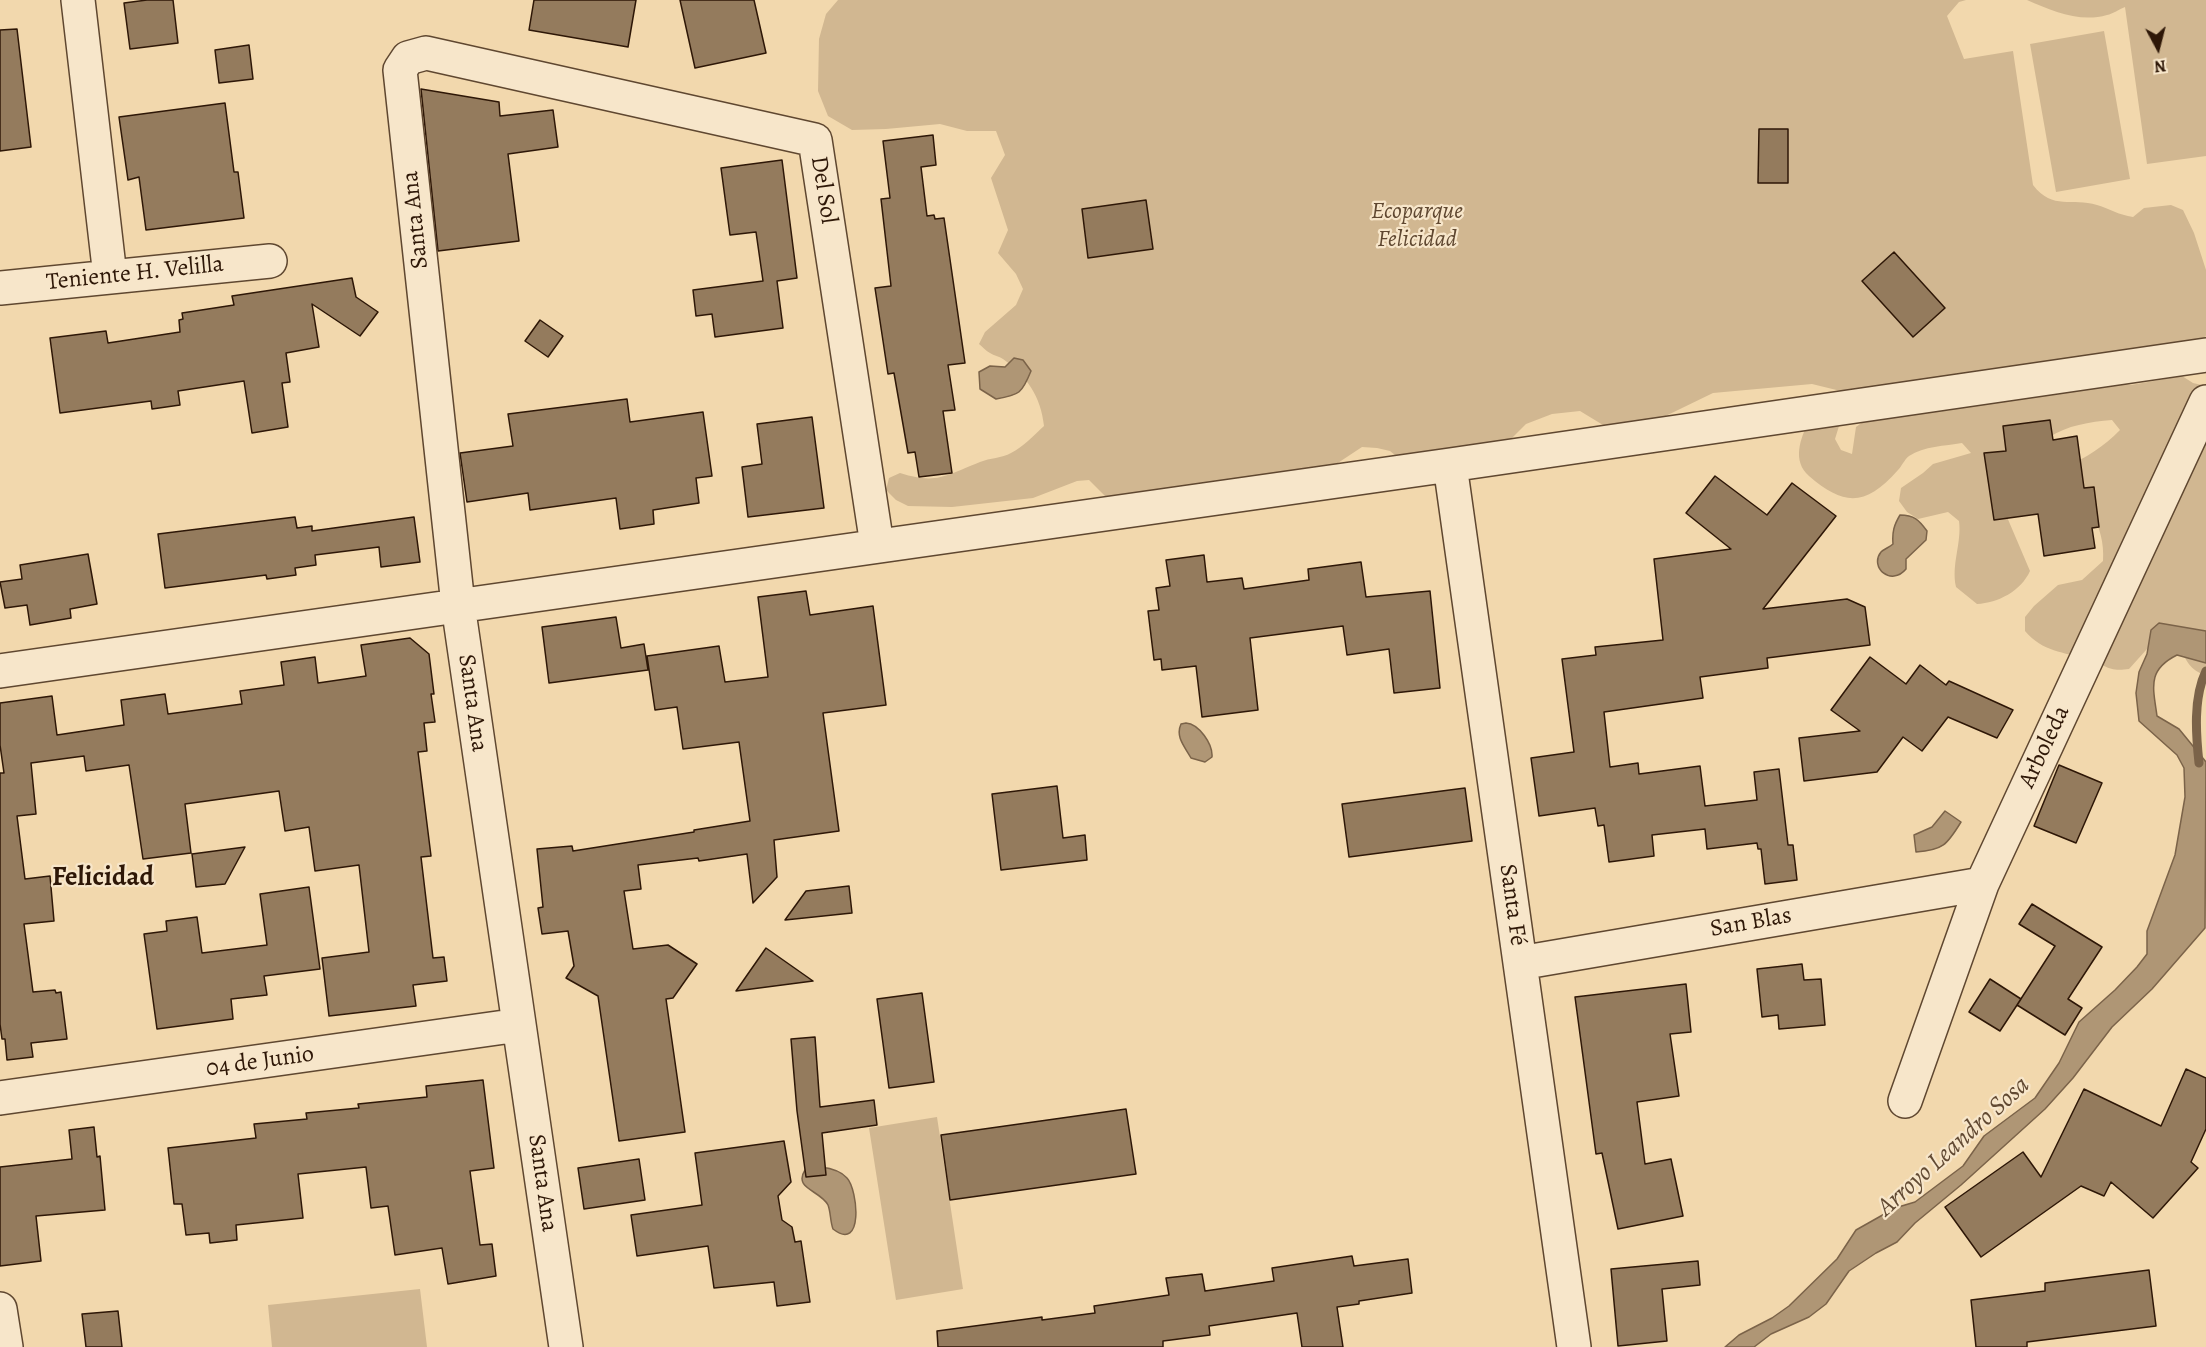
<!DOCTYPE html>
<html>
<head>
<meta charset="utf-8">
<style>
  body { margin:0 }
  #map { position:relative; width:2206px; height:1347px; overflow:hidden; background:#f2d8ad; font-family:Alegreya,serif }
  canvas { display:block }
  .north { position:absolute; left:2128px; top:18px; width:60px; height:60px; -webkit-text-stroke:4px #f7e6ca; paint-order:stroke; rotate:173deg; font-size:16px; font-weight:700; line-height:24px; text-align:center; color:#2e1707 }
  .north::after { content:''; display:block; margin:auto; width:21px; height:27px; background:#2e1707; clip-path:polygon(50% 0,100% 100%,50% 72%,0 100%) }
</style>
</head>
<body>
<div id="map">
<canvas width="2206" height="1347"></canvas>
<div class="north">N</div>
</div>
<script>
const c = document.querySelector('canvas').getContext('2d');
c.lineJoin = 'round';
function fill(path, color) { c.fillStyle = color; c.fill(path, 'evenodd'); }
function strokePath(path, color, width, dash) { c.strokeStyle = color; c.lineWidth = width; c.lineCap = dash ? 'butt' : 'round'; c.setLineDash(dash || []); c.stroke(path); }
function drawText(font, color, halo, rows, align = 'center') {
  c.font = font + ' Alegreya,serif'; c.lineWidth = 4.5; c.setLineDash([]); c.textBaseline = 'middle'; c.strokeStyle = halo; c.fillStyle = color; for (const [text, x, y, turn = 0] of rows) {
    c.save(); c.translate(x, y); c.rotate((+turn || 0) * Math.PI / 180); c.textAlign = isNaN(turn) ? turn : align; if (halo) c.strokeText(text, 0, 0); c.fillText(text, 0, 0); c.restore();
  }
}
fill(new Path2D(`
  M 838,0 L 1966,0 L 1959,2 L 1947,16 L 1964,59 L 2013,51 L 2033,185 C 2053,211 2072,197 2097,205 C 2110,209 2119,215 2133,217 L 2144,208 L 2171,205 L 2183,210 L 2194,233 L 2206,270 L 2206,335 L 2204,341 L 1857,395 L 1812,384 L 1713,393 L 1645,426 L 1617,430 L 1603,425 L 1580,411 L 1552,414 L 1526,424 L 1507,443 L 1401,460 L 1390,451 L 1377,448 L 1362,447 L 1300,488 L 1109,500 L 1089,480 L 1077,481 L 1033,498 L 952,507 L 908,506 L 896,500 L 886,490 L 889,478 L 900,473 C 937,485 947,475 980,462 C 990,458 1002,458 1011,453 C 1023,447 1034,435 1044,426 C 1041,397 1027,376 1003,359 C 999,356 994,356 990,353 C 986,351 983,347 979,344 L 985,332 L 1016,305 L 1023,289 L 1016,274 L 998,253 L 1008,230 L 991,178 L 1005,155 L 996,131 L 967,131 L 940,124 L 886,129 L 852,130 L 828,116 L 818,91 L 819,39 L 826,14 ZM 1788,129 L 1788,183 L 1758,182 L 1759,130 ZM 1146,200 L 1153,249 L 1088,257 L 1082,209 ZM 1894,252 L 1945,308 L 1913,337 L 1862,281 Z
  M 2027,0 L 2206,0 L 2206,156 L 2147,164 L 2125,7 C 2119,9 2113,14 2107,15 C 2080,23 2052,11 2027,0 Z
  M 2104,31 L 2130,179 L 2056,192 L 2030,44 Z
  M 2182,376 L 2193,383 L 2206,386 L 2206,675 C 2190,671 2186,660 2179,646 L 2156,639 L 2129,669 C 2107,672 2107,665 2088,659 C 2063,652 2043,652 2025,631 L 2025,617 L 2034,606 L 2058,585 L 2082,580 L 2103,561 C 2106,525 2083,498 2065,468 C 2086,457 2104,447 2120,430 L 2112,420 C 2089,422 2068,425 2048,438 L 2004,510 L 2030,571 C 2021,591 1998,603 1977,604 L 1956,587 C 1951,564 1962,543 1959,521 L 1948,512 L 1918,519 L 1907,512 L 1899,501 L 1901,488 L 1923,473 L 1933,464 L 1971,453 L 1962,443 C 1945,446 1924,446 1909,456 C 1904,460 1902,466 1898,470 C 1866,506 1845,507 1809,476 C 1792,461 1800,439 1809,421 L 1834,414 L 1839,426 L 1835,439 L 1841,450 L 1852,454 L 1856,427 L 1867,419 L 1952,410 L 1978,399 L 2093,378 L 2131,385 Z
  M 937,1117 L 963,1289 L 896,1300 L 869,1128 Z
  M 420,1289 L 427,1347 L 272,1347 L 268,1305 Z`), '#d1b791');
const water = new Path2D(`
  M 1014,358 L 1023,360 L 1031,371 C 1022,393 1020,395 996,399 L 980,389 L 979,372 L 990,366 L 1005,367 Z
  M 1900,515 C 1914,515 1919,520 1927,531 L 1926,540 L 1906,559 L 1906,569 C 1891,587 1869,567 1881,552 C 1884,549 1890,547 1893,544 C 1892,532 1894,525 1900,515 Z
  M 2159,623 L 2206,631 L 2206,663 L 2177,655 C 2147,670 2153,687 2157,716 L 2179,729 L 2206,762 L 2205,928 L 2152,989 L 2112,1027 L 2073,1078 L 2045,1109 L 1961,1185 L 1915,1223 L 1897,1242 L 1876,1253 L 1849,1271 L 1826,1304 L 1809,1317 L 1771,1334 L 1754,1347 L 1725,1347 L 1739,1335 L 1772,1318 L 1789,1306 L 1837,1259 L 1856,1230 L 1895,1208 L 1915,1202 L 1963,1166 L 1984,1136 L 2035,1098 L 2059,1063 L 2079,1022 L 2115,990 L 2137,967 L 2147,954 L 2147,931 L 2175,855 L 2185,797 L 2184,768 L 2177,755 L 2139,721 L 2136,693 L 2139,672 L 2147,654 L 2151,630 Z
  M 1186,723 C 1199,724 1213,744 1212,757 L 1205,762 L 1191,758 C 1185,747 1175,737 1181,724 Z
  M 1945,811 L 1961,822 C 1947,845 1943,850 1916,852 L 1914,835 L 1932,827 Z
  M 821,1167 C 829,1168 841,1171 847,1178 C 858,1190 864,1253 833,1229 C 830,1221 831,1213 828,1205 C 820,1190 793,1189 805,1170 Z`);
fill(water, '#af9675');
strokePath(water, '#7b6349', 1.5);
strokePath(new Path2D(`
  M 2199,763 C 2196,735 2193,698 2206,671`), '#7b6349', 9);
const building = new Path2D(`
  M 147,0 L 173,0 L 178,43 L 130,49 L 124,3 Z
  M 534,0 L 636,0 L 628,47 L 529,30 Z
  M 680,0 L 754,0 L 766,53 L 695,68 Z
  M 17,29 L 31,147 L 0,151 L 0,30 Z
  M 249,45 L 253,79 L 219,83 L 215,50 Z
  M 421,89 L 499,102 L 500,116 L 553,110 L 558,147 L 508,154 L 519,241 L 438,251 Z
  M 225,103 L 234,172 L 238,172 L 244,218 L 146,230 L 139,177 L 128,180 L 119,117 Z
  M 1759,129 L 1788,129 L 1788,183 L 1758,183 Z
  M 933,135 L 936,165 L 921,167 L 927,216 L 934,215 L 935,219 L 944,218 L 965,363 L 948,365 L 955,410 L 943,411 L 952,473 L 919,477 L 915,452 L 908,453 L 894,373 L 888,374 L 875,288 L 891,286 L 881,199 L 890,198 L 883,141 Z
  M 782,160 L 797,278 L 777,281 L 783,328 L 715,337 L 712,314 L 696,316 L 693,290 L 763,281 L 756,232 L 730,235 L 721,168 Z
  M 1146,200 L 1153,249 L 1088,258 L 1082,209 Z
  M 1894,252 L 1945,308 L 1913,337 L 1862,281 Z
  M 352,278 L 356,297 L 378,312 L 360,336 L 312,304 L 319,347 L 286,353 L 290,382 L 282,383 L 288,427 L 252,433 L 244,381 L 178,391 L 180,405 L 152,409 L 151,401 L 60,413 L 50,338 L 106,331 L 108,343 L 180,332 L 179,320 L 183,319 L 182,313 L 234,305 L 232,296 Z
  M 540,320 L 563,336 L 548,357 L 525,341 Z
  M 627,399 L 630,422 L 703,412 L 712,476 L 696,478 L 699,503 L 653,510 L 654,524 L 620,529 L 616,498 L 530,510 L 528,493 L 467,502 L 460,453 L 513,446 L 508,414 Z
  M 812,417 L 824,508 L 748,517 L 742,467 L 762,464 L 757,424 Z
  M 2050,420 L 2053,440 L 2077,436 L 2084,488 L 2094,487 L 2099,527 L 2092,528 L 2095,548 L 2044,556 L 2038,514 L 1994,520 L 1984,453 L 2006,451 L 2003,426 Z
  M 1715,476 L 1767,515 L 1792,483 L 1836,516 L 1763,609 L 1847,599 L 1865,607 L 1870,645 L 1767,658 L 1768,668 L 1700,677 L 1703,698 L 1604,712 L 1610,767 L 1638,763 L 1639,774 L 1700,766 L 1705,806 L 1757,800 L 1754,772 L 1779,769 L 1788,845 L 1793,845 L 1797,880 L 1765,884 L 1761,849 L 1758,849 L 1757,843 L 1707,849 L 1705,829 L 1652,835 L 1654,856 L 1609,862 L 1604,825 L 1598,826 L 1595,808 L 1539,816 L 1531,758 L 1574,752 L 1562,659 L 1596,655 L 1595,647 L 1663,640 L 1654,559 L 1731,549 L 1686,513 Z
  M 295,517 L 297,528 L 312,526 L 312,531 L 414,517 L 420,562 L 381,567 L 379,547 L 315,555 L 316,565 L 295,568 L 296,575 L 267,579 L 266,575 L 165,588 L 158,534 Z
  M 88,554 L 97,604 L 70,609 L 71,618 L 30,625 L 27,605 L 5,608 L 0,582 L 22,579 L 20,565 Z
  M 1204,555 L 1207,582 L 1242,578 L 1244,589 L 1309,580 L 1308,569 L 1361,562 L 1366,597 L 1430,591 L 1440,688 L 1394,693 L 1389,649 L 1347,655 L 1343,626 L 1250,638 L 1258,710 L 1202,717 L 1196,666 L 1162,670 L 1161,659 L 1154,660 L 1148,611 L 1159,610 L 1156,588 L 1170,586 L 1166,560 Z
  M 806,591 L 810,615 L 873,606 L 886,705 L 823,713 L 839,831 L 774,840 L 777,877 L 753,903 L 747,854 L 699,861 L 698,858 L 638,865 L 641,889 L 624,891 L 633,949 L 668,945 L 697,964 L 673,998 L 666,999 L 685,1132 L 619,1141 L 598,996 L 566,978 L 574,966 L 568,931 L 542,934 L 538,908 L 543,907 L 537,849 L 572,846 L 573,851 L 694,832 L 694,830 L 750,821 L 739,742 L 683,749 L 677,707 L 655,710 L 647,656 L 719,646 L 725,682 L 768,677 L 758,597 Z
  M 616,617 L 621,648 L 644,644 L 648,670 L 549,683 L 542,627 Z
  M 410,638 L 429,654 L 434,694 L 431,694 L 435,722 L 424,723 L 427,751 L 418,752 L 431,856 L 421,857 L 433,958 L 444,957 L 447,981 L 413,985 L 416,1006 L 329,1016 L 322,958 L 369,952 L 359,865 L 315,871 L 309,827 L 285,831 L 279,791 L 185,804 L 191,853 L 143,859 L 129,765 L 86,771 L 84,756 L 31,763 L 36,814 L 17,816 L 25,879 L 50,876 L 54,921 L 24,924 L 33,992 L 55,990 L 56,993 L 61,992 L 67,1039 L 31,1043 L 33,1057 L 7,1060 L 5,1039 L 2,1039 L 0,1024 L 0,773 L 4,773 L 0,745 L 0,703 L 52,696 L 57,735 L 124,725 L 121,700 L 165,694 L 168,714 L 242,704 L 240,691 L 284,685 L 281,662 L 315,657 L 318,683 L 366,676 L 361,645 Z
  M 1870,657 L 1906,684 L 1920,665 L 1946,685 L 1949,681 L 2013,710 L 1997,738 L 1948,717 L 1922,751 L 1903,737 L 1877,772 L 1804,781 L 1799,738 L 1860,731 L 1831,710 Z
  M 2059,765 L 2102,783 L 2076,843 L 2034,826 Z
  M 1057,786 L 1063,838 L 1085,835 L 1087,860 L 1001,870 L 992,794 Z
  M 1465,788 L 1472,841 L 1349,857 L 1342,804 Z
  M 245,847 L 225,884 L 196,887 L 192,854 Z
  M 849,886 L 852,913 L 785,920 L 806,891 Z
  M 309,887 L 320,969 L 264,976 L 267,995 L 231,999 L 233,1019 L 157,1029 L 144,934 L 167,931 L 166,921 L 197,917 L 202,953 L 267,945 L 260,894 Z
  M 2032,904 L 2102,947 L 2068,999 L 2082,1008 L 2065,1035 L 2017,1005 L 2055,946 L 2019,924 Z
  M 766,948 L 813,981 L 736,991 Z
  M 1802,964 L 1804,980 L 1821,979 L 1825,1025 L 1779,1029 L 1778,1015 L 1762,1017 L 1757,969 Z
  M 1990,979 L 2021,999 L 2000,1031 L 1969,1012 Z
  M 1686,984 L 1691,1032 L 1670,1034 L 1679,1096 L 1637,1102 L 1645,1164 L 1671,1159 L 1683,1216 L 1618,1229 L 1602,1153 L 1596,1154 L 1575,997 Z
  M 922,993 L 934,1082 L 889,1088 L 877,999 Z
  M 815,1037 L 820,1107 L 874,1100 L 877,1125 L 822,1133 L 826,1175 L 806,1177 L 797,1111 L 791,1039 Z
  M 2186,1069 L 2206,1078 L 2206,1129 L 2191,1162 L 2198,1168 L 2153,1218 L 2111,1182 L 2104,1196 L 2081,1186 L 1981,1257 L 1945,1207 L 2023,1152 L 2041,1177 L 2084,1089 L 2161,1126 Z
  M 483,1080 L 494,1168 L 470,1171 L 480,1245 L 492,1244 L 496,1276 L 448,1284 L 442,1248 L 395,1255 L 388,1206 L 371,1208 L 366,1167 L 298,1174 L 303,1218 L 236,1225 L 237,1240 L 210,1243 L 209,1233 L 186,1235 L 182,1204 L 174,1204 L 168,1148 L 256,1138 L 254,1124 L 307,1119 L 306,1113 L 359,1108 L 358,1104 L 427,1097 L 426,1086 Z
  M 1126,1109 L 1136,1174 L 950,1200 L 941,1135 Z
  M 94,1127 L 97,1157 L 100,1156 L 105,1210 L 36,1216 L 41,1261 L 0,1266 L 0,1167 L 72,1159 L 69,1130 Z
  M 784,1141 L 791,1182 L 778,1196 L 782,1220 L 792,1227 L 795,1242 L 801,1241 L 810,1302 L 777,1306 L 774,1282 L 714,1288 L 708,1246 L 637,1256 L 631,1215 L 702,1205 L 695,1153 Z
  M 639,1159 L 645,1200 L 584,1209 L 578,1168 Z
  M 1352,1256 L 1354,1266 L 1408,1259 L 1412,1293 L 1359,1301 L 1359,1304 L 1337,1307 L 1343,1347 L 1302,1347 L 1297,1313 L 1209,1326 L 1210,1335 L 1163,1341 L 1163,1347 L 938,1347 L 937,1331 L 1042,1317 L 1042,1320 L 1095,1313 L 1094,1306 L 1169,1295 L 1166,1278 L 1202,1274 L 1205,1291 L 1274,1281 L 1272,1268 Z
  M 1698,1261 L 1700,1285 L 1662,1289 L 1667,1341 L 1618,1346 L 1611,1269 Z
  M 2149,1270 L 2156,1326 L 2027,1342 L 2027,1347 L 1976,1347 L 1971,1300 L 2045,1291 L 2045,1283 Z
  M 118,1311 L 122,1347 L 86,1347 L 82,1314 Z`);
fill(building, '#947b5d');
strokePath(building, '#2e1707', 1.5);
const street = new Path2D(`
  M 78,0 L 110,276
  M 0,288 L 270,261
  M 1450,465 L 1574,1347
  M 0,671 L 1450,465 L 2206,355
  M 1520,963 L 1982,884
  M 0,1098 L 519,1025
  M 1905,1101 L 1982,884 L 2206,402
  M 0,1309 L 6,1347
  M 566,1347 L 458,605 L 400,70 L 408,58 L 426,53 L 815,140 L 877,545`);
strokePath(street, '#5f4730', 36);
strokePath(street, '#f7e6ca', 33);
drawText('24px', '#2e1707', '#f7e6ca', [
  ["Del Sol",823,190,81],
  ["Santa Ana",416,220,-96],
  ["Teniente H. Velilla",135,274,-6],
  ["Santa Ana",472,703,82],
  ["Arboleda",2045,747,-65],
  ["Santa Fé",1512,905,82],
  ["San Blas",1751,923,-10],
  ["04 de Junio",260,1062,-8],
  ["Santa Ana",542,1183,82]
]);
drawText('italic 24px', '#5f4730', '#f7e6ca', [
  ["Ecoparque",1417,212],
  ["Felicidad",1417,240]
]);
drawText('italic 26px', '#624a33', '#f7e6ca', [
  ["Arroyo Leandro Sosa",1954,1147,-42]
]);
drawText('bold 27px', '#2e1707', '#f7e6ca', [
  ["Felicidad",103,878]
]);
</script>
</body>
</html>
